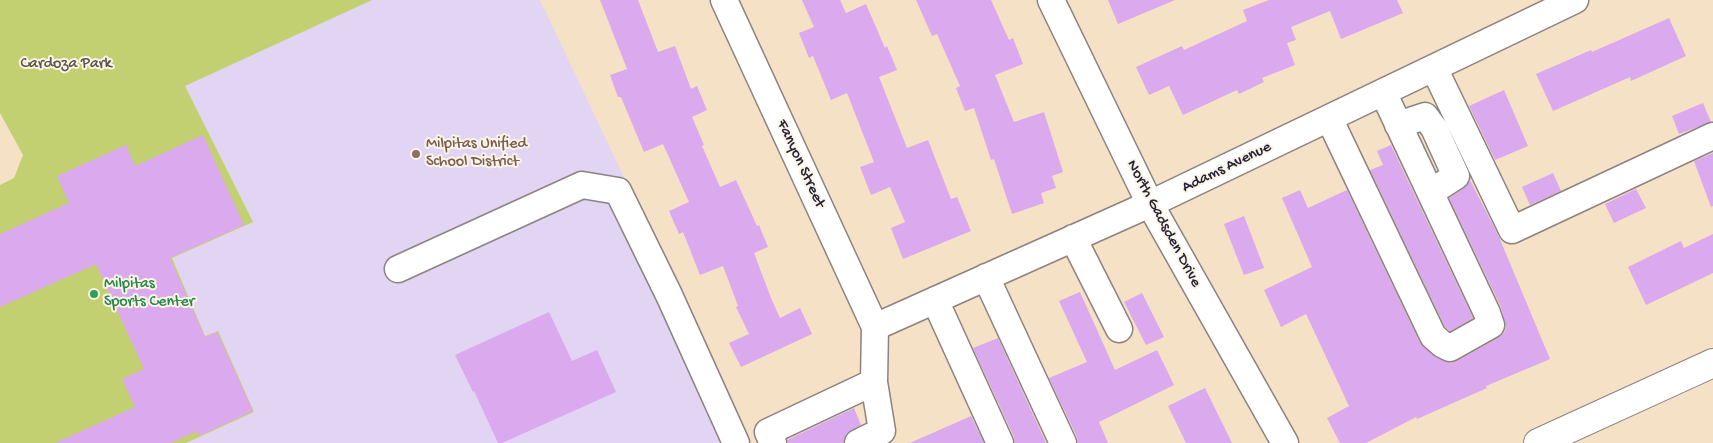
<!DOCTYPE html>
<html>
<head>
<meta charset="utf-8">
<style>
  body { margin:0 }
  canvas { display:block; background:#f5e1c5 }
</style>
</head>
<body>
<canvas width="1713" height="443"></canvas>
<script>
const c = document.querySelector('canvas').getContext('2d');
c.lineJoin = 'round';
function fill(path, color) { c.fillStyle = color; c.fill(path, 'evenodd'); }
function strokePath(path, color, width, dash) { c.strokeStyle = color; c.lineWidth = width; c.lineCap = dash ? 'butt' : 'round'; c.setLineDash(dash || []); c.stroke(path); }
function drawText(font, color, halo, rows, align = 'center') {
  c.font = font + ' "Gochi Hand",sans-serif'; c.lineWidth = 4; c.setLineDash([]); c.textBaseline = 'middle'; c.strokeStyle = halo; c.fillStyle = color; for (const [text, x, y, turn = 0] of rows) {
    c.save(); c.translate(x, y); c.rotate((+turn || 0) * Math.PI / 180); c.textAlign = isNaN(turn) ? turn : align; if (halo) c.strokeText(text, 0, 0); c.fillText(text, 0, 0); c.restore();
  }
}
fill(new Path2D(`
  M 372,0 L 540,0 L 750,443 L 186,443 L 254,412 L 217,331 L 205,336 L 172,258 L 253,222 L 184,85 Z`), '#e2d4f3');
fill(new Path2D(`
  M 0,0 L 372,0 L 185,86 L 253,222 L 172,258 L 205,336 L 218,331 L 254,412 L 186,443 L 0,443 L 0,185 L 14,178 L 23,155 L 0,113 Z`), '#c2d072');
fill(new Path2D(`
  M 600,0 L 638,0 L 658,52 L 675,46 L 691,89 L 697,86 L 707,110 L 692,117 L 704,145 L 702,146 L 720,187 L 736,180 L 757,226 L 759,225 L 768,247 L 754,253 L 771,298 L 780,318 L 800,308 L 812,334 L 741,367 L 729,343 L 749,334 L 736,307 L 738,306 L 723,266 L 700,275 L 683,232 L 679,234 L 669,211 L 689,202 L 663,144 L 644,152 L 621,97 L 618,97 L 610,75 L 627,69 Z
  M 802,0 L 840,0 L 846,13 L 866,4 L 885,48 L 887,46 L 897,70 L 879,77 L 907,148 L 928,140 L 951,199 L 957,197 L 971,231 L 903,259 L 891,228 L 905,222 L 890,187 L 871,195 L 860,167 L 874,162 L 847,93 L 831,100 L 813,56 L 809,58 L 799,33 L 814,27 Z
  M 916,0 L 991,0 L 1009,40 L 1013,38 L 1023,64 L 995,75 L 1014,122 L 1044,112 L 1063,172 L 1052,176 L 1056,188 L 1041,193 L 1044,203 L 1012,214 L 994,159 L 991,160 L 974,108 L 965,111 L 956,88 L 960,86 L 937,34 L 932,36 Z
  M 1108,0 L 1175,0 L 1118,24 Z
  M 1269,0 L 1397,0 L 1403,13 L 1341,39 L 1330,11 L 1291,27 L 1296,40 L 1287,43 L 1295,65 L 1262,78 L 1264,82 L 1239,94 L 1237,90 L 1183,115 L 1169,86 L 1149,95 L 1136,67 L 1182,46 L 1184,50 L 1247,21 L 1243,10 Z
  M 1669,18 L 1686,56 L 1631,81 L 1630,77 L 1553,111 L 1536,74 L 1591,50 L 1592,52 Z
  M 1504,90 L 1528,146 L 1495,160 L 1469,106 Z
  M 1703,103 L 1711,122 L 1679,134 L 1672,116 Z
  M 203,135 L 244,225 L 170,258 L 205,337 L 217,332 L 253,411 L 199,436 L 197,431 L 171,443 L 55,443 L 135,407 L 122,379 L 144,369 L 96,264 L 0,307 L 0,234 L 69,203 L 57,176 L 126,145 L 135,166 Z
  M 1391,145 L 1473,318 L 1450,331 L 1445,327 L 1370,170 L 1383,165 L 1377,151 Z
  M 1713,153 L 1713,206 L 1711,207 L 1694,161 Z
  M 1553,173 L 1561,191 L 1530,205 L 1522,187 Z
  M 1470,180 L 1499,237 L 1550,359 L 1486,386 L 1487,388 L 1417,419 L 1416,417 L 1366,443 L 1340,443 L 1327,418 L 1349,406 L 1306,314 L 1281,327 L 1264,290 L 1312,267 L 1282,198 L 1300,190 L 1308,208 L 1347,190 L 1420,343 L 1435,357 L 1451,363 L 1457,361 L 1498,338 L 1504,333 L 1506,327 L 1501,307 L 1449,198 L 1464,188 Z
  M 1636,189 L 1646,208 L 1614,223 L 1605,204 Z
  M 1244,216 L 1264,268 L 1244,275 L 1224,224 Z
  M 1713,234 L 1713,273 L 1646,305 L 1628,267 L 1681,241 L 1684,248 Z
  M 1080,292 L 1115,370 L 1157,350 L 1174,385 L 1099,422 L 1108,443 L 1078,443 L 1077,437 L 1049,378 L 1087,362 L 1059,301 Z
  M 1142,293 L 1164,337 L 1146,345 L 1124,302 Z
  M 549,312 L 572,361 L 597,350 L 616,392 L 502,443 L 498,443 L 474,391 L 473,392 L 455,355 Z
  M 998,338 L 1046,443 L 1015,443 L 1014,437 L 973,348 Z
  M 1205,388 L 1232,443 L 1186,443 L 1168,406 Z
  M 854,408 L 861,425 L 846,434 L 843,443 L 788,443 L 787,440 Z
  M 971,416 L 984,443 L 910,443 Z`), '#dba9ee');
const minor = new Path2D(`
  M 724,0 L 875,327 L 874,382 L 882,431 L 858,443
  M 1051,0 L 1150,204 L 1285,443
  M 1434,68 L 1512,230 L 1713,136
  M 1329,118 L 1433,336 L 1442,344 L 1450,348 L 1491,325 L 1487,313 L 1383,92
  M 1398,125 L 1425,116 L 1434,128 L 1456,176 L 1431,192
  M 1073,238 L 1119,329
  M 398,269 L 582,185 L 618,191 L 669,295 L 736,443
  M 986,277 L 1063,443
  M 935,300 L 1000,443
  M 875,327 L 1150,204 L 1575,0
  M 773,443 L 768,432 L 874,382`);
const major = new Path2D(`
  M 1538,443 L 1713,363`);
strokePath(minor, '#8c8280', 29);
strokePath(major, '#8c8280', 30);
strokePath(minor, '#fff', 26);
strokePath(major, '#fff', 28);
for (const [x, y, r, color] of [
  [416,154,5,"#8d6e63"],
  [94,294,5,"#2e9e5b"]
]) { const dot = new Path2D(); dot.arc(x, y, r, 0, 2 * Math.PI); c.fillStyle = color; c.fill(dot); strokePath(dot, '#fcf5e5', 2); }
drawText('16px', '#52564c', '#fcf5e5', [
  ["Cardoza Park",66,65]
]);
drawText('16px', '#785e54', '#fcf5e5', [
  ["Milpitas Unified",426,145],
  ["School District",426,163]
], 'left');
drawText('16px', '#22223b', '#fcf5e5', [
  ["Fanyon Street",800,164,65],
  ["Adams Avenue",1227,168,-26],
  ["North Gadsden Drive",1163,224,62]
]);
drawText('16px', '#27864d', '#fcf5e5', [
  ["Milpitas",104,285],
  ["Sports Center",104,303]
], 'left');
</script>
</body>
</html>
